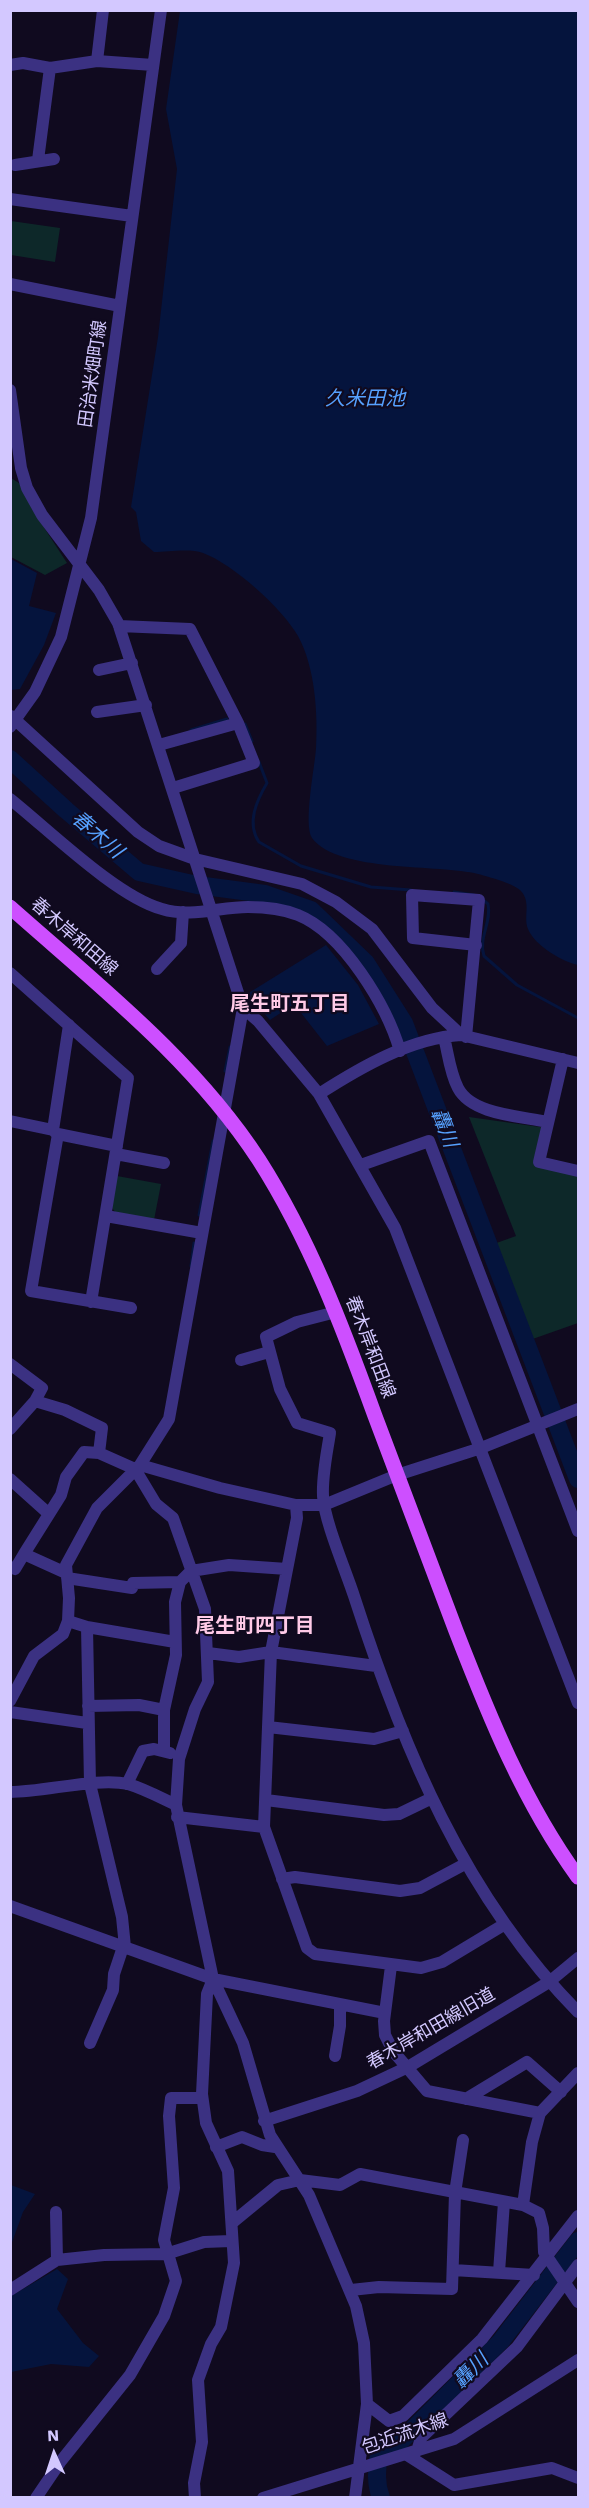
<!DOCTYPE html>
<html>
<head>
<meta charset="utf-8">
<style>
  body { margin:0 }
  #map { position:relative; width:589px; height:2508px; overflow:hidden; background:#100a1f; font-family:"Work Sans",sans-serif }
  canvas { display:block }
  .frame { position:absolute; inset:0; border:12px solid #d3c8ff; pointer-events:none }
  .north { position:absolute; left:24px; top:2424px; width:60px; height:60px; -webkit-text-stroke:4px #100a1f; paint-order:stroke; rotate:357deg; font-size:16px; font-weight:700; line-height:24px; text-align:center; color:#d3c8ff }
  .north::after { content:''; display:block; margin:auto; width:21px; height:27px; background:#d3c8ff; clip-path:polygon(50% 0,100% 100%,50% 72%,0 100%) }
</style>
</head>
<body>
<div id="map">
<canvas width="589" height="2508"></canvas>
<div class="frame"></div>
<div class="north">N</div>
</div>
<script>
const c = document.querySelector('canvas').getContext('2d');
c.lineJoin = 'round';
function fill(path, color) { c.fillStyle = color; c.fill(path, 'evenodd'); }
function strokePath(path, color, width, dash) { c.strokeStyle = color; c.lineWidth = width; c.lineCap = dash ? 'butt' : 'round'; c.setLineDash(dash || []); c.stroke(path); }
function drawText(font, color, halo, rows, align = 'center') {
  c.font = font + ' "Work Sans","Noto Sans JP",sans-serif'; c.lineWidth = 4.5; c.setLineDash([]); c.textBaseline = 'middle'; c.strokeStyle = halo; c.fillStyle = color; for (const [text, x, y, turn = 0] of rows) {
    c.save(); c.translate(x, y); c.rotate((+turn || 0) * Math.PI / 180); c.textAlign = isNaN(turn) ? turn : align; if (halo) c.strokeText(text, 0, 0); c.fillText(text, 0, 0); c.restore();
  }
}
fill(new Path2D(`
  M 11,221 L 60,228 L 55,262 L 11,255 Z
  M 11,478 L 22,485 L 32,509 L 67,563 L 45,575 L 11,557 Z
  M 469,1117 L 547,1128 L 535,1164 L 578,1172 L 578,1323 L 527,1341 L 491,1245 L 516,1236 Z
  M 117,1176 L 161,1184 L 154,1220 L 116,1213 L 112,1208 Z`), '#0d2829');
fill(new Path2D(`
  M 180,11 L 578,11 L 578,965 C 563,962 535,946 528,929 C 523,916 532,902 520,890 C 512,883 489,877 478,874 C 440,864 338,873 312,838 C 303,824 315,766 316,748 C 318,713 315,667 298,636 C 283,609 233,564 203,553 C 190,548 168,552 154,552 L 141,541 L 136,512 L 131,507 L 158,337 L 177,169 L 166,109 Z
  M 11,559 L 37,573 L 29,606 L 56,613 L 44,645 L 20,689 L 11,690 Z
  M 326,945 L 358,985 L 379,1024 L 327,1046 L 294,1004 L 270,1020 L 247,994 Z
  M 11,2185 L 35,2194 L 23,2212 L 11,2245 Z
  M 57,2269 L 68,2279 L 57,2309 L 83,2343 L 99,2356 L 89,2367 L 51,2364 L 11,2372 L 11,2296 Z`), '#05143d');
strokePath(new Path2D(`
  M 245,724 L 252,741
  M 191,730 L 227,719
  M 259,762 L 267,783 C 257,800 246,823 259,842 L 301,866 L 371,887 L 411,890
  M 454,892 L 474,895
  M 482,899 L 488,904 C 492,922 478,938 484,956 L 517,985 L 578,1018
  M 225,1071 L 230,1047
  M 199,1215 L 213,1141
  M 191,1266 L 194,1243`), '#05143d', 3);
strokePath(new Path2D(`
  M 10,759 L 66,810 L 139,872 L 197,885 L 265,894 L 311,910 L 366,963 L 404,1023 L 578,1479
  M 381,2498 C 375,2482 377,2469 379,2453 L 400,2442 L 501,2341 L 578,2241`), '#05143d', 18);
strokePath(new Path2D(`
  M 97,61 L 103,10
  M 10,65 L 23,63 L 50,68
  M 38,160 L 50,68 L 97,61 L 153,65
  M 15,165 L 54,159
  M 10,199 L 132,216
  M 10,284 L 120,306
  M 10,390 L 21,468 L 27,488 L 42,515 L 99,590 L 118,623 L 243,1008 L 169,1419 L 140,1465 L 97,1508 L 66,1565 L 69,1598 L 68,1621 L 87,1627 L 90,1784 L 122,1917 L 125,1947
  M 119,626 L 190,629 L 238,723
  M 99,670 L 132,663
  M 97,712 L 146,705
  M 11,716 L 138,832 L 159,846 L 195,859 L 302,884 L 336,902 L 372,929 L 432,1008 L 461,1035 L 578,1063
  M 10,727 L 35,692 L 61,637 L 91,518 L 161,10
  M 159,745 L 238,723 L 254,763 L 173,788
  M 10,799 C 49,830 117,897 162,909 C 191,918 219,907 248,907 C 263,907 283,909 298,915 C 343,933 387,1006 400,1051
  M 157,969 L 181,943 L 183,912
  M 10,973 L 128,1078 L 91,1302
  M 243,1008 L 258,1021 L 319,1094 L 395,1228 L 578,1703
  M 444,1037 C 448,1053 450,1073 458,1088 C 472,1115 521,1116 548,1122
  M 466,1037 L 479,900 L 412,895 L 413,938 L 476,945
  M 563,1059 L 539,1162 L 578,1171
  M 319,1094 C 361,1067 411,1038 461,1035
  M 10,1121 L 53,1130 L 57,1134
  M 53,1130 L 69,1025
  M 117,1146 L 58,1134 L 31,1291 L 131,1308
  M 116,1154 L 164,1163
  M 361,1165 L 429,1141 L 578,1531
  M 106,1216 L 202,1233
  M 336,1312 L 297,1322 L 266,1337 L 280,1389 L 297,1423 L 330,1433 C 327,1453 322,1475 323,1496 C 324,1520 346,1571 354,1596 C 403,1748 464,1896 578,2012
  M 241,1360 L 269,1352
  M 10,1364 L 42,1388 L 35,1401 L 10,1429
  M 35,1401 L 65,1410 L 102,1428 L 99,1453
  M 140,1465 L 220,1488 L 296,1505 L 324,1505 L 397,1475 L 481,1448 L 578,1409
  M 10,1479 L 49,1514
  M 296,1505 L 297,1518 L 271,1652 L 264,1827 L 307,1948 L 315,1954 L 421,1968 L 442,1962 L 505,1924
  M 10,1567 L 15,1569 L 24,1554
  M 66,1573 L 24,1554 L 61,1495 L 66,1477 L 84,1452 L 99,1453 L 135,1469 L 156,1504 L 173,1518 L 205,1609 L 208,1682 L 195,1709 L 179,1759 L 176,1805
  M 67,1578 L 132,1588 L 133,1583 L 180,1582 L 191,1571 L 229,1565 L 287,1569
  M 87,1627 L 175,1642
  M 208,1653 L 239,1657 L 271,1652 L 376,1666
  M 10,1701 L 34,1656 L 63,1634 L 68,1621
  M 88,1706 L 139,1705 L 164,1710
  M 10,1712 L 87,1723
  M 268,1727 L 374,1739 L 403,1731
  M 164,1750 L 164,1710 L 176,1655 L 175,1602 L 180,1582
  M 127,1784 L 143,1751 L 154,1749 L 170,1753
  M 10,1792 C 45,1792 98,1777 128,1784 C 145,1789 161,1798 176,1805 L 213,1979 L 207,1994 L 202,2094 L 206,2123 L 228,2171 L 234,2263 L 221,2327 L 211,2344 L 198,2380 L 202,2442 L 194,2483 L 195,2498
  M 266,1800 L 384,1815 L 399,1814 L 430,1799
  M 177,1817 L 264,1827
  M 282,1879 L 295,1877 L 400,1891 L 420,1888 L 465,1864
  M 10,1906 L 213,1979 L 243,2043 L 270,2135 L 309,2195 L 356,2306 L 364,2343 L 367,2404 L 355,2498
  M 391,1966 L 384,2021 L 385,2035 L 393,2051 L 427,2091 L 540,2113
  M 213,1979 L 385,2013
  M 90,2043 L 113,1990 L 114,1974 L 123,1947
  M 335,2056 L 340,2026 L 340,2005
  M 466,2099 L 527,2062 L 561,2092
  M 264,2121 L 357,2091 L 408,2067 L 549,1982 L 578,1958
  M 216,2147 L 242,2137 L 262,2145 L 275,2147
  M 523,2205 L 532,2142 L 540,2113 L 578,2073
  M 56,2212 L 57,2260
  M 233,2222 L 278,2185 L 300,2180 L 340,2185 L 360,2174 L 523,2205 L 539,2213 L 543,2228 L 544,2252 L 578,2302
  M 453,2270 L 534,2275
  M 499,2272 L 504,2202
  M 10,2290 L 57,2260 L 104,2255 L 166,2254 L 204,2242 L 231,2241
  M 351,2290 L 379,2287 L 452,2289 L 455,2193 L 463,2140
  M 367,2404 L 389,2421 L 403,2416 L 482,2339 L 578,2216
  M 417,2451 L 421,2438 L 517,2347 L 578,2265
  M 407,2455 L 454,2485 L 552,2468 L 578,2478
  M 36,2498 L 61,2461 L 130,2375 L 164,2316 L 176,2281 L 164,2240 L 174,2188 L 169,2116 L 171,2098 L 202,2098
  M 263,2498 L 454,2439 L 578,2360`), '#3b3182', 12);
strokePath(new Path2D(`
  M 10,907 C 99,986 194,1060 259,1160 C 310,1240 343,1328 375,1416 C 402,1488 429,1559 456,1631 C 489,1716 524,1803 578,1877`), '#cd4fff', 15);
drawText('18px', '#d3c8ff', '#100a1f', [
  ["田治米畑町線",93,374,-82],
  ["春木岸和田線",74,937,41],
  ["春木岸和田線",370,1347,69],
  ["春木岸和田線旧道",431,2029,-30],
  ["包近流木線",405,2434,-19]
]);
drawText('italic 20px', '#56a1ff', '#100a1f', [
  ["久米田池",365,399],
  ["春木川",97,835,41],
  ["轟川",444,1128,69],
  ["轟川",471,2371,-45]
]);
drawText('bold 20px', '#ffcae7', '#100a1f', [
  ["尾生町五丁目",290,1004],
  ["尾生町四丁目",255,1626]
]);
</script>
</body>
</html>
